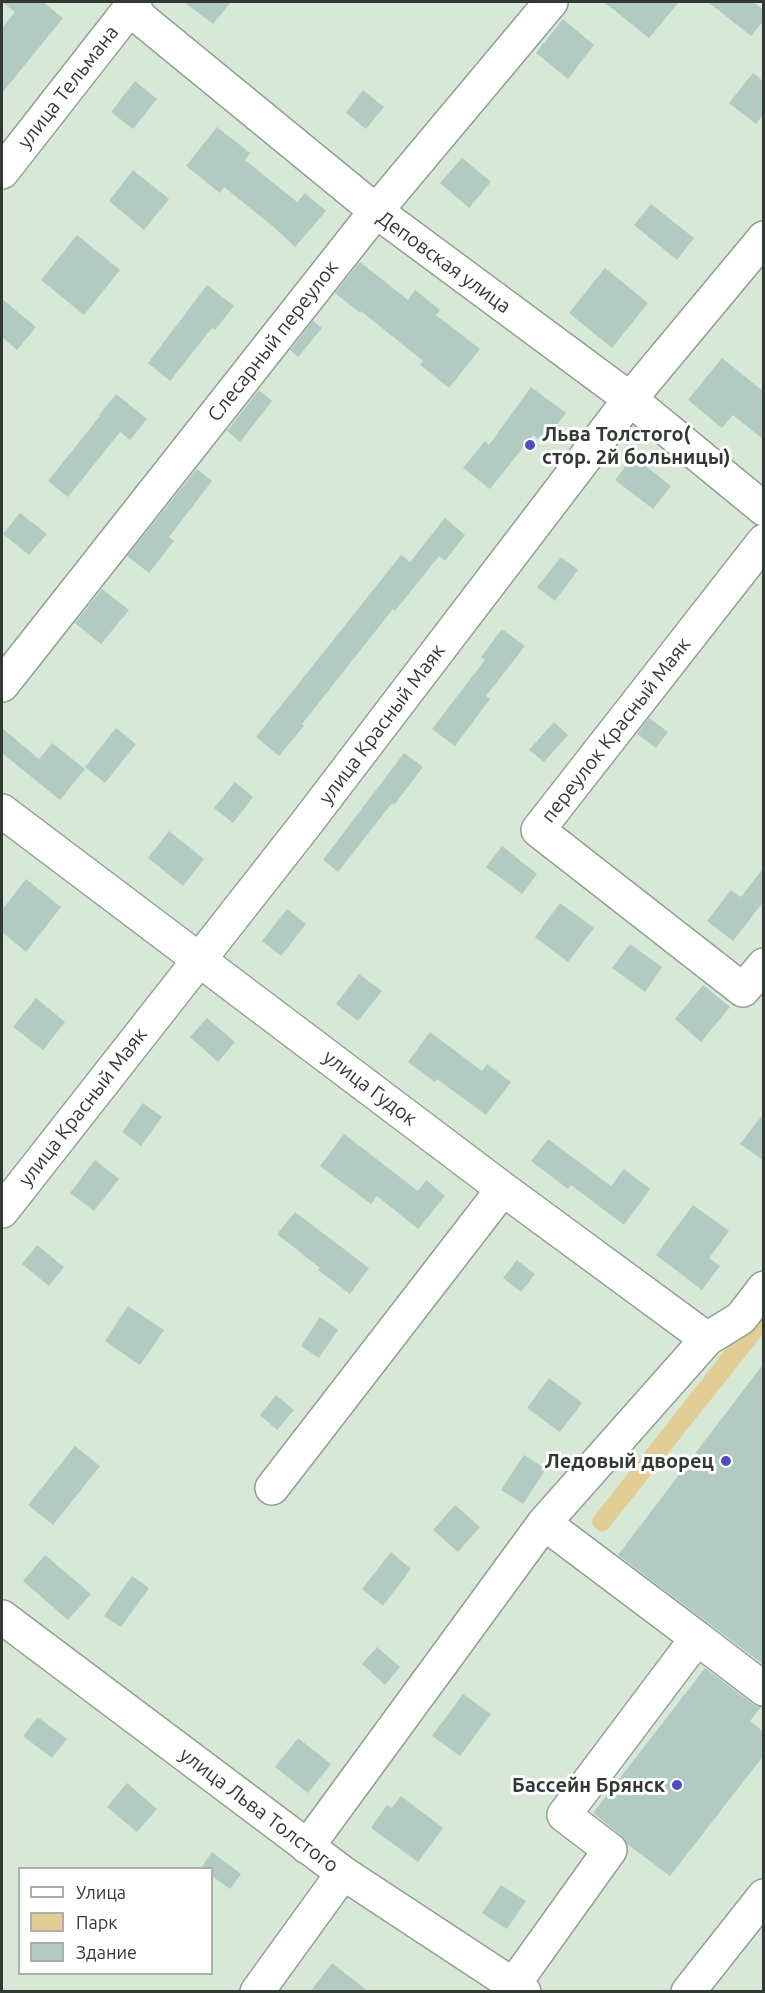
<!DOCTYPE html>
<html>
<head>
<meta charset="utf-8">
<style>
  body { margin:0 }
  #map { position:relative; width:765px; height:1993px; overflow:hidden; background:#d7e8d6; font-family:Ubuntu,sans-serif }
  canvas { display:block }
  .frame { position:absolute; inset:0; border:3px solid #323832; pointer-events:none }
  .legend { position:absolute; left:18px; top:1867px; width:195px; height:108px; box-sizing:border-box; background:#fff; border:2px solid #adafad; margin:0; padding:8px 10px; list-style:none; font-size:18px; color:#323832 }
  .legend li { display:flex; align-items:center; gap:12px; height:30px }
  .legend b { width:30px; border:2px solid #adafad }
</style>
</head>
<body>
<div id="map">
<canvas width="765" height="1993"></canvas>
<div class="frame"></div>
<ul class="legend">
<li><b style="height:8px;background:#fff"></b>Улица</li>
<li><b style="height:16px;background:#e2cd94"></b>Парк</li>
<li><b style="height:16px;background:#b2cbc2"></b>Здание</li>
</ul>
</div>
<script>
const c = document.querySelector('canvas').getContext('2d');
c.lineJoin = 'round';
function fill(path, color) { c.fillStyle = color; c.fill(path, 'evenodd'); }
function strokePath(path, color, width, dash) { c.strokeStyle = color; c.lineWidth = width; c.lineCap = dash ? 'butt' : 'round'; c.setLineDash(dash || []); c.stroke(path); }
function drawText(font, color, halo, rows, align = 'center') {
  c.font = font + ' Ubuntu,sans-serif'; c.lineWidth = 6; c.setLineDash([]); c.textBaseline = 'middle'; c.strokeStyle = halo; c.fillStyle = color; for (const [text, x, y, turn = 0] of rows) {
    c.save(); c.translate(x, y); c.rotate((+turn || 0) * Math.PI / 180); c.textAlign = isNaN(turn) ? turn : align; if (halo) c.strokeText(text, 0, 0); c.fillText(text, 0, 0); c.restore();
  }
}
fill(new Path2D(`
  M 763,1302 L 763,1334 L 607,1530 L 602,1532 L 593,1526 L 592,1519 Z`), '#e2cd94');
fill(new Path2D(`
  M 2,2 L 43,2 L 63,18 L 2,93 L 2,28 L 15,12 Z
  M 184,2 L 231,2 L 213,24 Z
  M 604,2 L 679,2 L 649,38 Z
  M 708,2 L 753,2 L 764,10 L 764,20 L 751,36 Z
  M 563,19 L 594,45 L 568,79 L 536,53 Z
  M 753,73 L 764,82 L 764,114 L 756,124 L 729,103 Z
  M 135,81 L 157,99 L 133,129 L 111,112 Z
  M 363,90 L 384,107 L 366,129 L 346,113 Z
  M 217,127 L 250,153 L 245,160 L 297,202 L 305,193 L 326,211 L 295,247 L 275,228 L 224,187 L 220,193 L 186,166 Z
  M 462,158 L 491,182 L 469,208 L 440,183 Z
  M 133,170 L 169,199 L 144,230 L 109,201 Z
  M 651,204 L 694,238 L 677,260 L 634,225 Z
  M 77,235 L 120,270 L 84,315 L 41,280 Z
  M 360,262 L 408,300 L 415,290 L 440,310 L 436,315 L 480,349 L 449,388 L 420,365 L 423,361 L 361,311 L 360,313 L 335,293 Z
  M 605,268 L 648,303 L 612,348 L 569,313 Z
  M 207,285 L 234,306 L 215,330 L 212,328 L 170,381 L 148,363 Z
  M 2,299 L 36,327 L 17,350 L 2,337 Z
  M 313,321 L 322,328 L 298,357 L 290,350 Z
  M 722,358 L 764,392 L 764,440 L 733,415 L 722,428 L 688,400 Z
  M 531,387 L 566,413 L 544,443 L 533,435 L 490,489 L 463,468 L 485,441 L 489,445 Z
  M 259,390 L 272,401 L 240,442 L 227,431 Z
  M 116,394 L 147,419 L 130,440 L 120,432 L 68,497 L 48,481 L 100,416 L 99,415 Z
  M 633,456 L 671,486 L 653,509 L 615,480 Z
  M 197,469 L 212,481 L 169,537 L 174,541 L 149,573 L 127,556 Z
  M 20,513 L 47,534 L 29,555 L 3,534 Z
  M 445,518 L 465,535 L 445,561 L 439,556 L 395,611 L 393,609 L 302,724 L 304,726 L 279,756 L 256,737 L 401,555 L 410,562 Z
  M 561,557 L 578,570 L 555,601 L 537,587 Z
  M 102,589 L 129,610 L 101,644 L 75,623 Z
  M 502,629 L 525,646 L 486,696 L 490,699 L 455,746 L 432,729 L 485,660 L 481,657 Z
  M 649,718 L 668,732 L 656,748 L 637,734 Z
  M 554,722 L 568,735 L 544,762 L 529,750 Z
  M 2,728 L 39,759 L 52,743 L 85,769 L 60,800 L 2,753 Z
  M 116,728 L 136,744 L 105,783 L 85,767 Z
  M 404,753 L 423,767 L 394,805 L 392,803 L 338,872 L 323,860 Z
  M 235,782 L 253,797 L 233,823 L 214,808 Z
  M 169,831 L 204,859 L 183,886 L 148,858 Z
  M 502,846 L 537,874 L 522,894 L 486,867 Z
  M 764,867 L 764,901 L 733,941 L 707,921 L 731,890 L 741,897 Z
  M 26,879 L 61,907 L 26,952 L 2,932 L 2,910 Z
  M 560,903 L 594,928 L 568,962 L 535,937 Z
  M 287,909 L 306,924 L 281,956 L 262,941 Z
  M 630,944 L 662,967 L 645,992 L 612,968 Z
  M 359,974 L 382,991 L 358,1021 L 336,1004 Z
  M 703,985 L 730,1007 L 701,1042 L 675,1019 Z
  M 36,998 L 65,1022 L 43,1050 L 13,1027 Z
  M 207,1018 L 235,1042 L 218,1062 L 190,1037 Z
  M 430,1032 L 482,1071 L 487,1064 L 511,1082 L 486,1115 L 437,1079 L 435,1082 L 408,1062 Z
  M 143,1103 L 162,1117 L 141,1146 L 122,1132 Z
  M 764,1113 L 764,1161 L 740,1144 Z
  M 344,1134 L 418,1191 L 426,1180 L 445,1196 L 418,1229 L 377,1196 L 371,1204 L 320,1166 Z
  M 548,1139 L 611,1186 L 624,1169 L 650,1189 L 624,1225 L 571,1185 L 568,1189 L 531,1161 Z
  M 95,1160 L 119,1179 L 94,1211 L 70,1193 Z
  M 693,1205 L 729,1231 L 709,1258 L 720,1266 L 702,1290 L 656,1255 Z
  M 295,1212 L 369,1268 L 350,1294 L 318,1270 L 320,1268 L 277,1234 Z
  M 37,1245 L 64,1267 L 49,1286 L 22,1264 Z
  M 517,1260 L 535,1274 L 521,1292 L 503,1278 Z
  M 128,1306 L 164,1330 L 140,1365 L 105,1341 Z
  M 320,1317 L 338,1330 L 319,1358 L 301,1346 Z
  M 764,1363 L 764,1665 L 618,1555 Z
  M 549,1378 L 582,1403 L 560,1432 L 527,1408 Z
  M 276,1395 L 294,1410 L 277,1430 L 260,1415 Z
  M 75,1446 L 100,1466 L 53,1525 L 28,1505 Z
  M 524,1455 L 546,1469 L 523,1504 L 501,1490 Z
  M 455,1505 L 480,1527 L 458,1552 L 433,1530 Z
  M 391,1552 L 411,1569 L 383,1606 L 362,1589 Z
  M 45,1555 L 91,1594 L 68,1620 L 23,1581 Z
  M 132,1576 L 149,1588 L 121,1627 L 104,1616 Z
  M 377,1647 L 400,1667 L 385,1685 L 362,1664 Z
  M 705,1668 L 753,1704 L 761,1707 L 750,1721 L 764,1732 L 764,1755 L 670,1876 L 627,1844 L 621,1835 L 593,1813 Z
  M 463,1694 L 491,1714 L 460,1756 L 432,1736 Z
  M 38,1717 L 67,1739 L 52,1758 L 23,1736 Z
  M 298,1738 L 331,1764 L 308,1793 L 275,1767 Z
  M 127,1783 L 157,1809 L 137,1832 L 107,1807 Z
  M 401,1796 L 443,1828 L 418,1862 L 371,1828 L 387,1805 L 392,1808 Z
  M 212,1852 L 241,1874 L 230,1889 L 212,1876 L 212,1869 L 201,1868 Z
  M 501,1885 L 526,1901 L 507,1929 L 482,1913 Z
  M 332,1963 L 369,1992 L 310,1992 Z`), '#b2cbc2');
const minor = new Path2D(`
  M 131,8 L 144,21 L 376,211 L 630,399 L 764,509
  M 2,172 L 135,2
  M 764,541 L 538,830 L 743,990 L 764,965
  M 2,685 L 376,211 L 551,2
  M 2,811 L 503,1189 L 707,1339 L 741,1318 L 764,1288
  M 272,1488 L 503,1189
  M 2,1617 L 343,1873 L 524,1992
  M 697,1638 L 764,1689
  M 307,1847 L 544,1523 L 707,1339
  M 514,1984 L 610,1850 L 564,1815 L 697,1638 L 544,1523
  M 257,1992 L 343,1873`);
const major = new Path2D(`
  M 2,1211 L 305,825 L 630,399 L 764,238
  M 688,1992 L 764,1896`);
strokePath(minor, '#91a191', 36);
strokePath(major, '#91a191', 36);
strokePath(minor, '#fff', 33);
strokePath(major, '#fff', 33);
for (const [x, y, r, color] of [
  [530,445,6,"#514cc3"],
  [726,1461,6,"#514cc3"],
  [677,1785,6,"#514cc3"]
]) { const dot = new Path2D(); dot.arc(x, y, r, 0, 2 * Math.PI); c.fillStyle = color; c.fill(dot); strokePath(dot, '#fff', 2); }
drawText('20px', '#323832', '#fff', [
  ["улица Тельмана",68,87,-52],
  ["Деповская улица",444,262,36],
  ["Слесарный переулок",273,341,-52],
  ["улица Красный Маяк",382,724,-53],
  ["переулок Красный Маяк",616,730,-52],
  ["улица Гудок",370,1088,37],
  ["улица Красный Маяк",83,1107,-52],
  ["улица Льва Толстого",259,1810,37]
]);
drawText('bold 20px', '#323832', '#fff', [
  ["Льва Толстого(",542,434,"left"],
  ["стор. 2й больницы)",542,457,"left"],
  ["Ледовый дворец",714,1461],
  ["Бассейн Брянск",665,1785]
], 'right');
</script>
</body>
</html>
